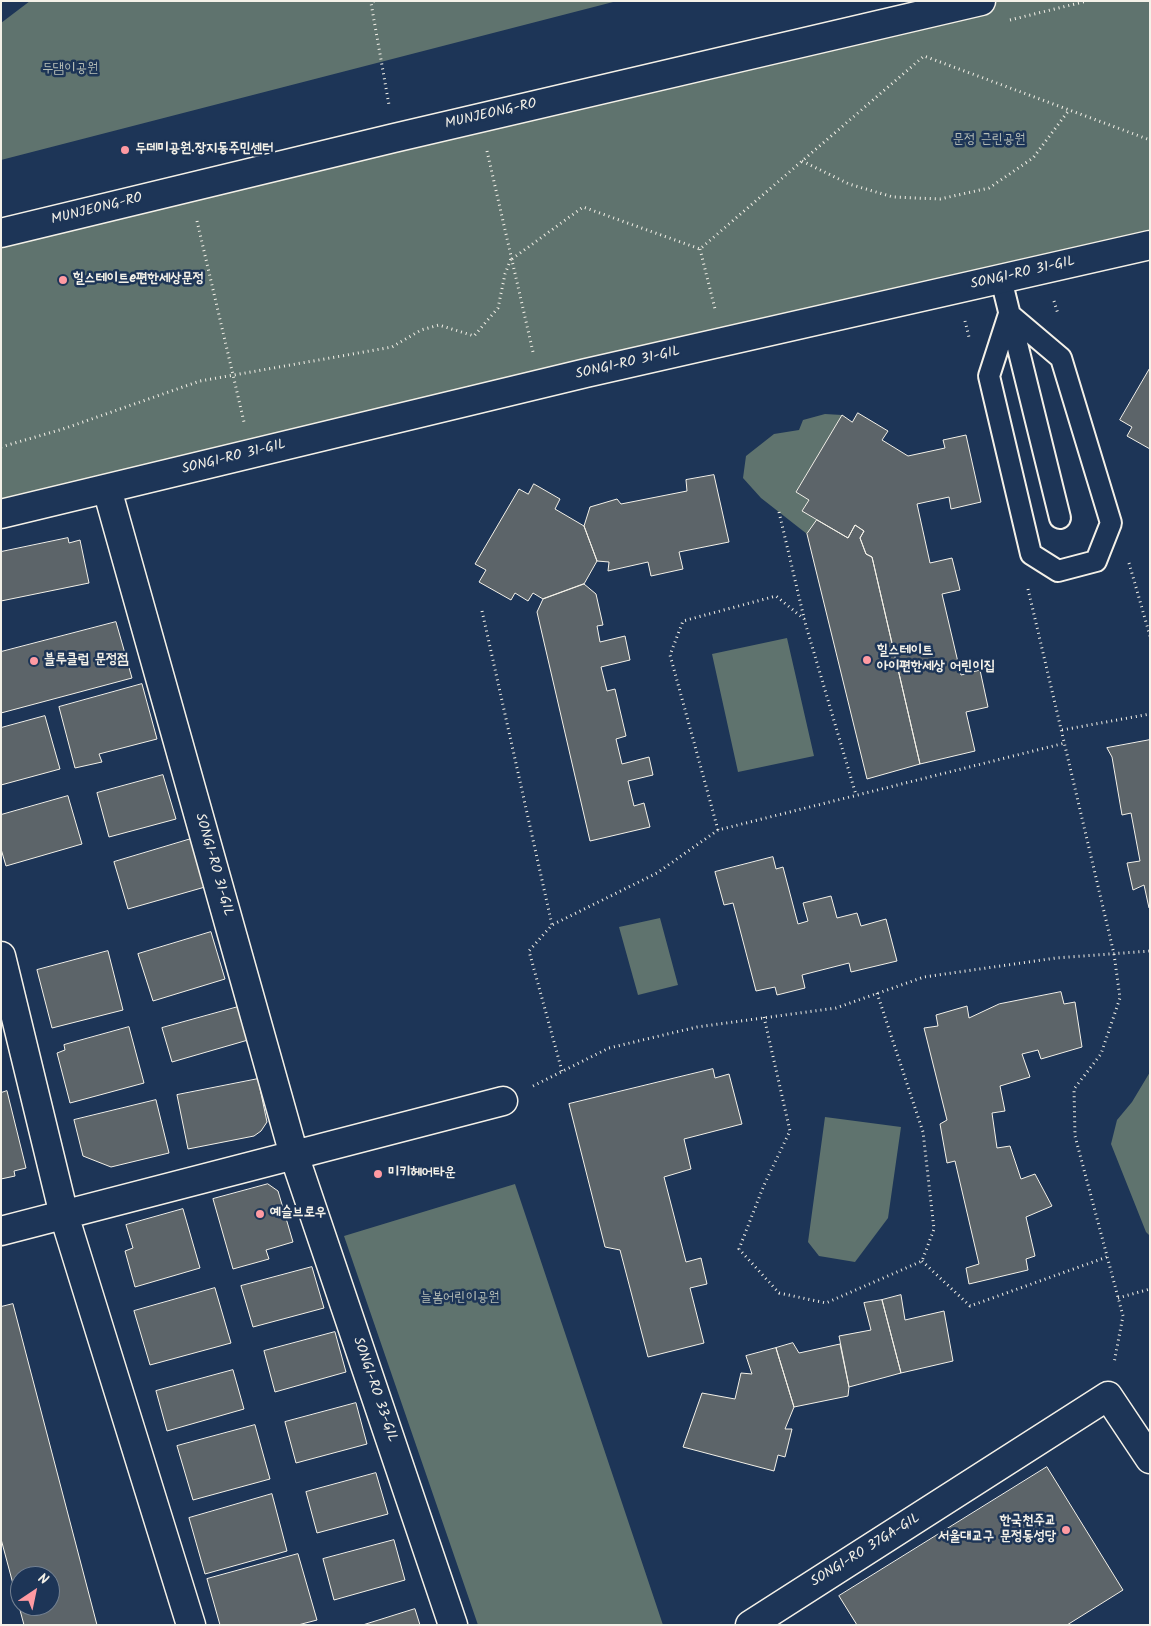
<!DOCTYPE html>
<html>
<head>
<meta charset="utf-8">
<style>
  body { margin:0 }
  #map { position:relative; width:1151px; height:1626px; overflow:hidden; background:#1d3557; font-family:Kalam,sans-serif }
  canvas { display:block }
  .frame { position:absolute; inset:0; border:2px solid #f4f1e8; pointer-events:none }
  .north { position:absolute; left:10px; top:1566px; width:50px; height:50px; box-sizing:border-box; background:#1d3557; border:1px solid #738091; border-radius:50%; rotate:34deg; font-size:14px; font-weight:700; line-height:20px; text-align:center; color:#f4f1e8 }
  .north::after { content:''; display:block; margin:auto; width:18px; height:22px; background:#ff9aa2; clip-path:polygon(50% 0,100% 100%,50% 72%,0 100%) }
</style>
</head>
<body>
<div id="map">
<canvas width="1151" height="1626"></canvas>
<div class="frame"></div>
<div class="north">N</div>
</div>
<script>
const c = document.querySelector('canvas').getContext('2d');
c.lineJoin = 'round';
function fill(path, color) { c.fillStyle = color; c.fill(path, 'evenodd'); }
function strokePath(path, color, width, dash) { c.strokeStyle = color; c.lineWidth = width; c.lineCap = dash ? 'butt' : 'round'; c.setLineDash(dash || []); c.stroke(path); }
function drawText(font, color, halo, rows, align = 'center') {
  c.font = font + ' Kalam,"Poor Story",sans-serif'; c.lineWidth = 5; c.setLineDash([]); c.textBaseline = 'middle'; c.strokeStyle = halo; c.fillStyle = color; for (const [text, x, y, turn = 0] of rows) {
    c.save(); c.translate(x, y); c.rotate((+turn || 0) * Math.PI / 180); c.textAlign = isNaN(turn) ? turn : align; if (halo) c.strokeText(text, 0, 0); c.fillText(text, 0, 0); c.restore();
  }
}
fill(new Path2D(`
  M 30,1 L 617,1 L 1,160 L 1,23 Z
  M 981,1 L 1150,1 L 1150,245 L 1,514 L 1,233 Z
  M 825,414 L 842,415 L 796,492 L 809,500 L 802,511 L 817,520 L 807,534 L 761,498 L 743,478 L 746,456 L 774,434 L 799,430 L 803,420 Z
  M 787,638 L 814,756 L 738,772 L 712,654 Z
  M 660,918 L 678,985 L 638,995 L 619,927 Z
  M 1150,1072 L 1150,1236 L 1146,1232 L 1111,1144 L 1117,1120 L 1132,1102 Z
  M 825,1117 L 901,1127 L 888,1218 L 855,1262 L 819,1256 L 808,1242 Z
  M 515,1184 L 663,1625 L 478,1625 L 344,1236 Z`), '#5f736e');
const building = new Path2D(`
  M 1150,368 L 1150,449 L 1127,436 L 1132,427 L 1120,420 Z
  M 858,413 L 888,431 L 882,440 L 908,456 L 945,448 L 943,440 L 966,435 L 981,502 L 951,509 L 949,497 L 917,504 L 930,563 L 952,558 L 960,590 L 942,594 L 961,675 L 980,670 L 988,707 L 966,712 L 975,751 L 920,764 L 872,557 L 866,554 L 860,538 L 864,531 L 855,525 L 848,538 L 802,511 L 809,500 L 796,492 L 842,415 L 852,422 Z
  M 714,475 L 729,542 L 679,552 L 683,569 L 651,576 L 648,562 L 608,571 L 609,562 L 597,561 L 584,526 L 590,507 L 617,499 L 621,504 L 687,491 L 686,480 Z
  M 534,484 L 560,499 L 555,509 L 584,526 L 597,561 L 584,584 L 543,599 L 533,593 L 528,601 L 515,593 L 511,600 L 479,582 L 486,570 L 475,564 L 519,489 L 528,494 Z
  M 817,520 L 848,538 L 855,525 L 864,531 L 860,538 L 866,554 L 872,557 L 920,764 L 867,779 L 807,534 Z
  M 68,538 L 69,543 L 80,540 L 89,583 L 1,601 L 1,552 Z
  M 584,584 L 596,594 L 603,625 L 597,626 L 600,642 L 625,636 L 630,660 L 601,667 L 607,691 L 615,689 L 626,736 L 616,739 L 622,764 L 649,757 L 653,775 L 628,781 L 634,806 L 644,803 L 650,827 L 590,841 L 537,612 L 543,599 Z
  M 116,622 L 132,678 L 1,713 L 1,652 Z
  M 142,684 L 157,739 L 99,754 L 102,762 L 75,768 L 59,707 Z
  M 45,716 L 60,769 L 1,785 L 1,728 Z
  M 1150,740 L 1150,908 L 1149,908 L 1144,885 L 1133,890 L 1127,863 L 1140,861 L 1131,813 L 1122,815 L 1112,757 L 1107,748 Z
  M 163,775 L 176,819 L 109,837 L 97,793 Z
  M 68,796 L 82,844 L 6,866 L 1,849 L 1,815 Z
  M 191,839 L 205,887 L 128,909 L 114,862 Z
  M 773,857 L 776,869 L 783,867 L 798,924 L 808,921 L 803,903 L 831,896 L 837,918 L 857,913 L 861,926 L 886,919 L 897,961 L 851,972 L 849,963 L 802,975 L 805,988 L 777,995 L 775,987 L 756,991 L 733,903 L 724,905 L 715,872 Z
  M 211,932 L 225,979 L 153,1001 L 138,954 Z
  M 108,951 L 123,1010 L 52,1028 L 37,970 Z
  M 1061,992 L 1064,1004 L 1075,1002 L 1082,1047 L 1041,1059 L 1038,1050 L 1022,1054 L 1030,1077 L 1000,1086 L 1005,1111 L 992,1113 L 997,1148 L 1010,1146 L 1021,1179 L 1035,1174 L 1052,1206 L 1026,1217 L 1035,1256 L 1026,1259 L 1028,1270 L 969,1284 L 966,1268 L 979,1264 L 955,1161 L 947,1163 L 940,1124 L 947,1120 L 924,1028 L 938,1026 L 936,1015 L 967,1006 L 969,1018 L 999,1004 Z
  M 238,1007 L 248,1040 L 172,1062 L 162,1028 Z
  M 129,1027 L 144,1083 L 70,1103 L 57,1053 L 65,1050 L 64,1045 Z
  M 713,1069 L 715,1078 L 729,1074 L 742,1124 L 684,1139 L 691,1169 L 664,1177 L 686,1262 L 701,1258 L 707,1284 L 690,1288 L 704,1343 L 648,1357 L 620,1250 L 605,1247 L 569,1104 Z
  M 258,1079 L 267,1122 L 261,1131 L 254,1136 L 188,1149 L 177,1095 Z
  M 7,1091 L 26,1168 L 14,1171 L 15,1176 L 1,1179 L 1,1093 Z
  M 156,1100 L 169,1153 L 111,1167 L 83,1156 L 74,1120 Z
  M 268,1184 L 278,1191 L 293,1242 L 266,1250 L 269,1259 L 233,1269 L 213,1199 Z
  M 183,1209 L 200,1268 L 135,1287 L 125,1251 L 133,1248 L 126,1225 Z
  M 312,1267 L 324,1308 L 253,1327 L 241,1286 Z
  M 215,1288 L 231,1343 L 150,1365 L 134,1311 Z
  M 901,1295 L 905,1320 L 944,1311 L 953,1361 L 901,1373 L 882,1300 Z
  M 882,1300 L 901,1373 L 849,1387 L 839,1336 L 871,1330 L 864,1303 Z
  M 13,1304 L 97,1625 L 24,1625 L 1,1539 L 1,1307 ZM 20,1576 L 50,1576 L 50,1606 L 20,1606 Z
  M 335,1332 L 346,1372 L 275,1392 L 264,1351 Z
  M 793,1343 L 799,1353 L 840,1344 L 849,1387 L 848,1396 L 794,1407 L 776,1348 Z
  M 776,1348 L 794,1407 L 785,1429 L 792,1429 L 785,1457 L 778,1455 L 774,1471 L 683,1447 L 702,1393 L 735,1399 L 741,1373 L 752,1374 L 746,1356 Z
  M 233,1370 L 244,1409 L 167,1431 L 156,1391 Z
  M 356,1403 L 367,1444 L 296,1463 L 285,1422 Z
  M 255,1425 L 270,1479 L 193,1500 L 177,1446 Z
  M 1047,1467 L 1123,1590 L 1067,1625 L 857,1625 L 839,1596 Z
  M 376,1473 L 388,1514 L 317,1533 L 306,1492 Z
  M 272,1494 L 287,1551 L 205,1574 L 189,1518 Z
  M 394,1540 L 405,1580 L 334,1600 L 323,1559 Z
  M 298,1554 L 317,1620 L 298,1625 L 220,1625 L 207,1579 Z
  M 415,1609 L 420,1625 L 363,1625 Z`);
fill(building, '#5c6469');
strokePath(building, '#f4f1e8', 1);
const lane = new Path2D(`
  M 1001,279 L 1060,518
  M 1009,314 L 1061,358 L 1111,523 L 1096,561 L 1058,571 L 1031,554 L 989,376 Z`);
const street = new Path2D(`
  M 107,489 L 294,1155 L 453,1625
  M 1,514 L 586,373 L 1150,245
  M 1,956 L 64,1215 L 191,1625
  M 1,1231 L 503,1101
  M 750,1625 L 1108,1396 L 1150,1459`);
const secondary = new Path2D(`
  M 1,233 L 394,138 L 981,1`);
strokePath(lane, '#f4f1e8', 24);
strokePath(street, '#f4f1e8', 31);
strokePath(secondary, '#f4f1e8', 31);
strokePath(new Path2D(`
  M 374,1 L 371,3 L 389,105
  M 1010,20 L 1087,1
  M 487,151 L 533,352
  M 802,161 L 849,184 L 893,197 L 940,199 L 989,188 L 1033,158 L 1069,110
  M 197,221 L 244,422
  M 700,249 L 715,309
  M 512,259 L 583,207 L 700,249 L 924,56 L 1150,140
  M 1054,301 L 1058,314
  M 965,321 L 969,337
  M 1,447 L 63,429 L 200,381 L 392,347 L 421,330 L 439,325 L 474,336 L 498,308 L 505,274 L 512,256
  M 779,512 L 804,618
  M 1129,563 L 1150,636
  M 1028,589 L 1114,954 L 1120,998 L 1101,1054 L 1074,1089 L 1075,1136 L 1123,1316 L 1114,1363
  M 482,611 L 552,925
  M 1062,730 L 1150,714
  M 718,830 L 670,655 L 683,621 L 776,596 L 804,619 L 856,795
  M 764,1017 L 790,1131 L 764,1185 L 739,1249 L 779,1293 L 826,1303 L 922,1261 L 934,1229 L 923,1132 L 877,993
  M 562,1071 L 529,951 L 552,925 L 657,873 L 718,830 L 1065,743
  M 533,1086 L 609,1048 L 697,1027 L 836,1008 L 924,977 L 1056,958 L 1150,951
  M 922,1261 L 970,1306 L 1107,1257
  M 1118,1298 L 1150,1289`), '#f4f1e8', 3, [1, 4]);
strokePath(lane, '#1d3557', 20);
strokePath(street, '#1d3557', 28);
strokePath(secondary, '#1d3557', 28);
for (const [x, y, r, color] of [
  [125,150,5,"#ff9aa2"],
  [63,280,5,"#ff9aa2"],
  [867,660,5,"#ff9aa2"],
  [34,661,5,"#ff9aa2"],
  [378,1174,5,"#ff9aa2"],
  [260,1214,5,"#ff9aa2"],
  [1066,1530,5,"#ff9aa2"]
]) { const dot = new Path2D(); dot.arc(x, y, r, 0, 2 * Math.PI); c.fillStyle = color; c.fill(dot); strokePath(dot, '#1d3557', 2); }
drawText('14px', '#b8bfb7', '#1d3557', [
  ["두댐이공원",70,70],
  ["문정 근린공원",989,141],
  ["늘봄어린이공원",460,1299]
]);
drawText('14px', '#f4f1e8', '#1d3557', [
  ["MUNJEONG-RO",491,115,-13],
  ["MUNJEONG-RO",97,210,-14],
  ["SONGI-RO 31-GIL",1023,274,-13],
  ["SONGI-RO 31-GIL",628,364,-13],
  ["SONGI-RO 31-GIL",234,458,-14],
  ["SONGI-RO 31-GIL",213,865,74],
  ["SONGI-RO 33-GIL",374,1390,71],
  ["SONGI-RO 37GA-GIL",866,1551,-32]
]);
drawText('bold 14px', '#f4f1e8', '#1d3557', [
  ["두데미공원.장지동주민센터",135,150],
  ["힐스테이트e편한세상문정",73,280],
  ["힐스테이트",877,652],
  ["아이편한세상 어린이집",877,668],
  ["블루클럽 문정점",44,661],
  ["미키헤어타운",388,1174],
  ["예슬브로우",270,1214],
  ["한국천주교",1056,1522,"right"],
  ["서울대교구 문정동성당",1056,1538,"right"]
], 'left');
</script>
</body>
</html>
